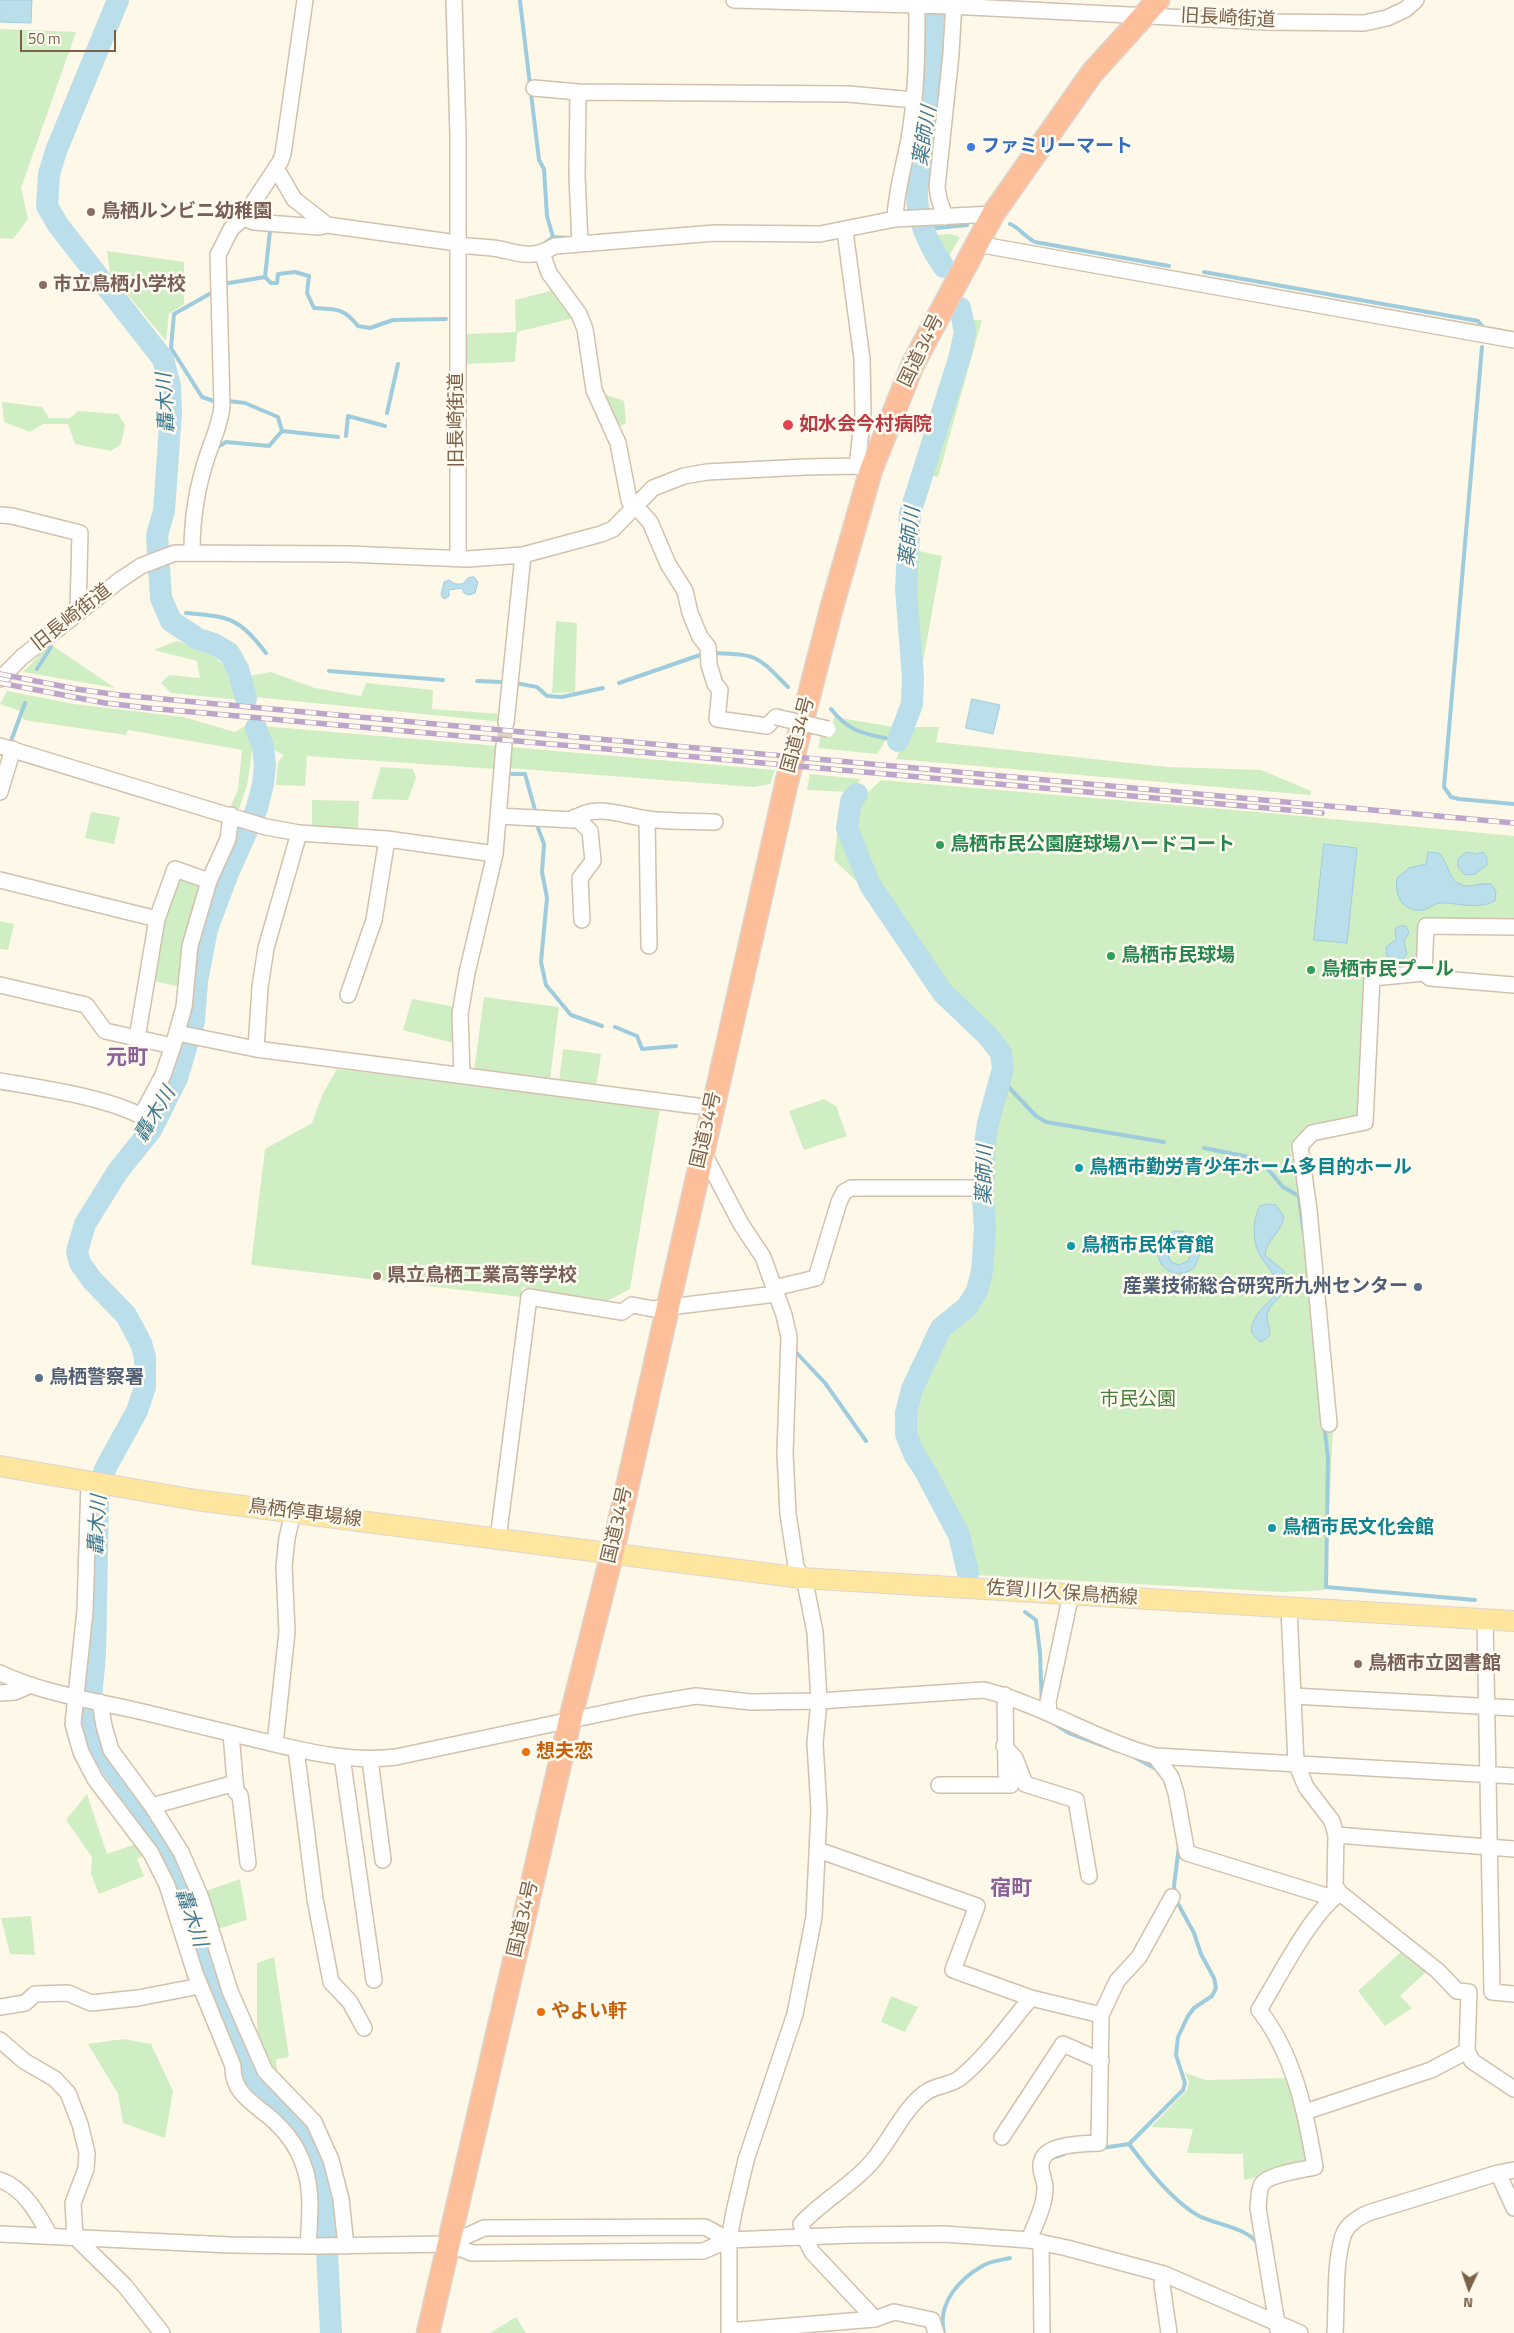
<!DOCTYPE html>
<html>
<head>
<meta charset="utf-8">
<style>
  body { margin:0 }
  #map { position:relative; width:1514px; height:2333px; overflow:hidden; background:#fef8e8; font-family:"Titillium Web",sans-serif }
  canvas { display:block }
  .north { position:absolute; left:1444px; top:2263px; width:50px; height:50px; -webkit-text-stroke:4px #fffbf0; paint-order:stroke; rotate:183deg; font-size:14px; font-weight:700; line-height:20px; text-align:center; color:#7c6149 }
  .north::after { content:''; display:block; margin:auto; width:18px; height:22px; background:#7c6149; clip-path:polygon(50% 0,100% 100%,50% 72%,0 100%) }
  .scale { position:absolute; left:20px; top:30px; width:96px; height:22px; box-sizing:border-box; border:2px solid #7c6149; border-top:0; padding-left:6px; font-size:15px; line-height:18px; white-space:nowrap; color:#7c6149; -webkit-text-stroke:4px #fffbf0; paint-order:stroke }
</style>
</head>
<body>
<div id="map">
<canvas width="1514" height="2333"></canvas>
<div class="north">N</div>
<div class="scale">50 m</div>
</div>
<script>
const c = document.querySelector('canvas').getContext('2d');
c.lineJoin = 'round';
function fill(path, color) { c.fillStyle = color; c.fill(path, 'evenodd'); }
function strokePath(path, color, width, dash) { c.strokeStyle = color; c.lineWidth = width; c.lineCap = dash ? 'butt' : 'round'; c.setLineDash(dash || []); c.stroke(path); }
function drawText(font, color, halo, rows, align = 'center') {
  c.font = font + ' "Titillium Web","Noto Sans JP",sans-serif'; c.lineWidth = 5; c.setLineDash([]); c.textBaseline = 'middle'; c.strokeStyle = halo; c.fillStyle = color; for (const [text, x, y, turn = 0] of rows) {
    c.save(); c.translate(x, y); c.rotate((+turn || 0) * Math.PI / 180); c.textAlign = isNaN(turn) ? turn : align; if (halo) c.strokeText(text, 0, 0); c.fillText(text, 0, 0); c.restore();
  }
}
fill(new Path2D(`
  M 0,29 L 76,32 L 21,188 L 28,219 L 13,239 L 0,238 Z
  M 951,234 L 960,237 L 949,256 L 941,253 L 932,240 L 934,235 Z
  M 107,251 L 184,262 L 184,304 L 169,314 L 166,341 L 110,273 Z
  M 554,290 L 574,318 L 517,332 L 515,362 L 465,364 L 464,334 L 516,332 L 515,300 Z
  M 973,320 L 982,320 L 938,477 L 930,475 L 966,361 Z
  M 598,392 L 624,401 L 626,424 L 616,427 Z
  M 2,402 L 42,407 L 49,418 L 70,418 L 78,411 L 118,414 L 125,425 L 121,444 L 111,451 L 75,444 L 68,424 L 43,424 L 30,432 L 4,422 Z
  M 915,550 L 942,556 L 921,673 L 913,598 Z
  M 556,621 L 577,623 L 575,692 L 552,693 Z
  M 177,641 C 220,658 223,656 241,700 L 171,693 L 161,683 L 169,675 L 200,678 L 197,661 L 154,650 Z
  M 50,644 L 115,688 L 23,672 Z
  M 271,672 L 315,688 L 361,696 L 366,683 L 433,690 L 432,709 L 502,714 L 502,722 L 255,697 L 248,676 Z
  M 7,691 L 74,704 L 183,717 L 235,732 L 247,725 L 253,746 L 247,786 L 239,809 L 230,807 L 238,790 L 242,750 L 128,730 L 126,735 L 24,720 L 20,711 L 0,704 Z
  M 834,717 L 894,727 L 877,754 L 818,748 L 821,735 L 831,737 Z
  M 262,726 L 498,746 L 495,769 L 307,756 L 305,786 L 276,785 L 278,762 L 284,755 L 267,747 Z
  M 912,727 L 939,727 L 936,742 L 1167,767 L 1261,770 L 1311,791 L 1310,795 L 896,759 Z
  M 510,747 L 775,770 L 770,784 L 754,787 L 508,768 Z
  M 381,767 L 413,769 L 416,778 L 408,800 L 371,799 Z
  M 810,774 L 861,779 L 849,792 L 807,790 Z
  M 881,780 L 1269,813 L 1514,836 L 1514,924 L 1422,922 L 1421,967 L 1369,973 L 1362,1108 L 1357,1119 L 1309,1128 L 1290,1147 L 1305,1210 L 1333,1429 L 1325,1590 L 1282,1592 L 972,1575 L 961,1529 L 917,1443 L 910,1424 L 908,1410 L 913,1392 L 943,1337 L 978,1307 L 985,1289 L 989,1227 L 989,1159 L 993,1124 L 1007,1066 L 1003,1050 L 945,985 L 882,893 L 853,828 L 854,812 L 864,796 Z
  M 312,800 L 359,801 L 358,830 L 312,826 Z
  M 91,812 L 120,817 L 114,844 L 85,838 Z
  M 838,827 L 866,890 L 834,860 Z
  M 176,876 L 202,886 L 181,987 L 150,980 L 161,919 Z
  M 0,921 L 14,924 L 8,950 L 0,949 Z
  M 484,997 L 559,1007 L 550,1080 L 474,1071 Z
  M 412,999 L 456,1007 L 457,1044 L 403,1030 Z
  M 563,1049 L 601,1054 L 596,1087 L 559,1082 Z
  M 337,1069 L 660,1108 L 630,1289 L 605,1302 L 522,1287 L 521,1297 L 251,1265 L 265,1149 L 312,1123 L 323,1093 Z
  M 824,1099 L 836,1106 L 847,1136 L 804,1150 L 789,1111 Z
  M 87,1794 L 107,1854 L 139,1843 L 147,1854 L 137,1859 L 144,1876 L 99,1894 L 91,1874 L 92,1857 L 66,1820 Z
  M 240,1879 L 247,1920 L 214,1930 L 203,1892 Z
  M 31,1916 L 35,1955 L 10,1954 L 1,1918 Z
  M 1401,1952 L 1426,1972 L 1400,1996 L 1412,2008 L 1385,2026 L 1358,1991 Z
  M 274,1957 L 289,2057 L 276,2059 L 278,2077 L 257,2039 L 257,1963 Z
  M 891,1996 L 918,2007 L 905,2032 L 881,2022 Z
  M 123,2039 L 151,2044 L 173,2091 L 165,2138 L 123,2123 L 118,2094 L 88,2044 Z
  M 1185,2073 L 1206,2080 L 1287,2078 L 1298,2102 L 1311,2165 L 1244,2180 L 1243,2154 L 1187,2153 L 1193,2129 L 1151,2127 L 1187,2090 L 1189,2082 Z
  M 516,2317 L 526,2333 L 490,2333 Z`), '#d0eec4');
const water = new Path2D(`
  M 0,0 L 32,0 L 31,23 L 0,22 Z
  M 474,577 L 478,582 L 475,593 L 469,595 L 464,593 L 462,588 L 449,590 L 449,596 L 444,599 L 441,595 L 444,582 L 449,580 L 455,584 L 463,584 L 468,578 Z
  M 972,699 L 1000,705 L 993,734 L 966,728 Z
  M 1324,844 L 1357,848 L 1347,943 L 1314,940 Z
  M 1428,852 L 1439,853 C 1450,865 1448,884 1467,886 C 1475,886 1480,883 1491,884 L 1496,891 L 1495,901 C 1478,910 1460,903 1442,903 C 1435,903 1430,908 1424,910 C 1403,913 1394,896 1397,878 L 1409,868 L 1426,864 Z
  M 1467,852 L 1476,854 L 1483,852 L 1487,858 L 1487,865 L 1475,874 L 1465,875 L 1458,867 L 1458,859 Z
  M 1401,926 L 1406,926 L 1409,933 L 1404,941 L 1407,954 L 1403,959 L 1395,962 L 1387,956 L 1386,947 L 1396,939 L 1395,929 Z
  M 1269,1204 L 1276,1205 L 1284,1217 C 1282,1232 1266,1240 1265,1255 L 1284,1271 L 1285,1290 C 1280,1298 1271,1303 1268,1312 C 1263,1324 1280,1334 1260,1342 L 1251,1332 C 1253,1307 1278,1300 1278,1288 C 1277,1276 1267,1267 1261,1257 C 1252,1243 1252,1220 1260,1206 Z
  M 1174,1231 C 1188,1230 1197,1237 1201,1250 L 1195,1267 C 1166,1290 1140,1246 1174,1231 ZM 1179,1241 L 1188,1244 L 1192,1253 L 1188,1261 L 1179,1265 L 1171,1262 L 1167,1253 L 1171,1244 Z`);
fill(water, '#badeea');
strokePath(water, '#9fccdd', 1);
strokePath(new Path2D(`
  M 520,1 L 539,160 L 544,169 L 547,216 L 553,237 L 538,248
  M 1010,224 C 1020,228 1025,237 1035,242 L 1169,266
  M 922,226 L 937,228 L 967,225
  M 553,237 L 570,238
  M 1204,272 L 1478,321 L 1482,326
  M 265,277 L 271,283 L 277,283 L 278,274 L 295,272 L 309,276 L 307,293 L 314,308 C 336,309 344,308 358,326 L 370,328 L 393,320 L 446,319
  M 223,284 L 265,277 L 270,231
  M 213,292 L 174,314 L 171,348 L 202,397 L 214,401
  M 1482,347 L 1444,787 L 1451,797 L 1459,799 L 1514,804
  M 228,401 L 245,403 L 278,417 L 282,431 L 338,437
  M 387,413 L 398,364
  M 346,436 L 348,416 L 385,426
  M 216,448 L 226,442 L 269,446 L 282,431
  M 186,613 C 230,617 238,617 266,653
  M 715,653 C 760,655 757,656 788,687
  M 37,669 L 51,647
  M 329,671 L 443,680
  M 477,681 L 502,682
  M 515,683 L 537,687 L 547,696 L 562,697 L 603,688
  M 619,683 L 700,655
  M 831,709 C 850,734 868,734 898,741
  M 11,741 L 25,703
  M 512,774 L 525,774 L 535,810
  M 538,828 L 544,844 L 542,872 L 547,898 L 541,962 L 546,985 L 571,1015 L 602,1026
  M 615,1027 L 637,1036 L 642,1049 L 676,1046
  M 1000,1078 L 1036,1116 L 1046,1122 L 1164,1142
  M 1204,1148 L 1254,1158 L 1266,1167 L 1283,1187 L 1299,1196 L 1303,1229
  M 793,1349 L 825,1383 L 866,1441
  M 1324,1424 L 1328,1458 L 1326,1587 L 1475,1600
  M 1025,1612 L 1036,1620 L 1040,1653 L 1042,1706
  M 1047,1719 L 1069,1733 L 1118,1751
  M 1136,1758 L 1158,1770
  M 1175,1893 L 1174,1886 L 1179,1846
  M 1129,2144 C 1147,2168 1172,2201 1199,2216 C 1217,2225 1246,2227 1258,2244
  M 1102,2148 L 1129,2144 L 1183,2090 L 1185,2083 L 1176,2055 L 1178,2037 L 1188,2016 L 1194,2008 L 1212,1996 L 1216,1988 L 1214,1978 L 1201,1954 L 1194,1933 L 1176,1900
  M 1055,2157 L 1064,2154
  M 944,2333 C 937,2303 959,2279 984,2265 C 991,2261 1002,2260 1010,2258`), '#9fccdd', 4);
strokePath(new Path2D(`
  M 118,0 L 56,151 L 49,174 L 47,206 L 58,225 L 163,359 L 170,386 L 171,412 L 164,511 L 157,535 L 161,598 L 171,621 L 198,639 L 214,644 L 229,653 L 238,669 L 246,698
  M 937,0 C 936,46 934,91 927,137 C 924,160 914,184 918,208 C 922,230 931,249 944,267
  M 256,728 L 263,747 L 265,765 L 263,784 L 257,808 L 228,873 L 207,929 L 197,981 L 194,1021 L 177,1078 L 151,1130 L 118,1171 L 85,1224 L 77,1251 L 80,1263 L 92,1280 L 126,1315 L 141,1343 L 145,1357 L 145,1387 L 137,1411 L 105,1469 L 98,1500 L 95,1655 L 89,1719 L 98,1748 L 162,1837 L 210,1975 L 240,2052 L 247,2078 L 284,2106 L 313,2153 L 324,2191 L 331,2333
  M 898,741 L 912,704 L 913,678 L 906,589 L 910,513 L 959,359 L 965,332 L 960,308
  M 857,794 L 851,801 L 847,828 L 870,885 L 943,993 L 988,1036 L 1001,1053 L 1003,1069 L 988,1123 L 985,1144 L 983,1198 L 985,1229 L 982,1271 L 977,1291 L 967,1307 L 941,1328 L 912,1389 L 906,1413 L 906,1434 L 915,1456 L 924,1469 L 959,1535 L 968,1573`), '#badeea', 22);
strokePath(new Path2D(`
  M 504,745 L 506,723`), '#ded2c0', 15, [15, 8]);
const minor = new Path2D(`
  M 454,0 L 458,136 L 458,557
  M 734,0 L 950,6 L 1268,22 L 1364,23 L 1387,18 L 1406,9 L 1416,0
  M 534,88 L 578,92 L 848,94 L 914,100
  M 578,92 L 577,176 L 580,244
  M 276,168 L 294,199 L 327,225
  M 945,217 L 939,199 L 937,187 L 951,54 L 954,0
  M 243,218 L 254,222 L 319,227 L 327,225 L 457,243
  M 895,219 C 896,191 904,166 909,139 C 917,93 917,47 917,0
  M 845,231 L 862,359 L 863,414 L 857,466
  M 977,244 L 1514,340
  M 457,245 C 469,246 481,247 493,248 C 519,252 529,261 555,246 L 715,233 L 820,234 L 895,219 L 993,214
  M 542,253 L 549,273 L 579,314 L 585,329 L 594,390 L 618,443 L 629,500 L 632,507 L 641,512 L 650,522 L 668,564 L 685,591 L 690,613 L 700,637 L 708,647 L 709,665 L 715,684 L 720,690 L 717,719 L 767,726 L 776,717
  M 0,515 L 12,516 L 80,533 L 78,612
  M 192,551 C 192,520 197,487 207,457 C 213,438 220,426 222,406 L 218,255 L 231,229 L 243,218 L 280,162 L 283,154 L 305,0
  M 0,679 L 22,657 L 120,580 L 141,566 L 175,553 L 347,554 L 467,559 L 523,555 L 601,534 L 613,529 L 653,488 L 684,476 L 707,472 L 805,467 L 857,466 L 871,470
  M 506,723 L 523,555
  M 0,746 L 266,827 L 299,833 L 387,839 L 495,854
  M 0,792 L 13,749
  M 498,816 L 573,820 C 594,802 623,816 648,819 C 670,822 693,821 715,822
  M 575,817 L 590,831 L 593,861 L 580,878 L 582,920
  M 647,819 L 649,946
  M 0,880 L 157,919
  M 1424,973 L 1426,926 L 1514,927
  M 0,985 L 86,1005 L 105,1031 L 173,1046 L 184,1007 L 190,946 L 209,881 L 228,839 L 231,815
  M 348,995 L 374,920 L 387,839
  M 177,1033 L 256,1049 L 697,1106
  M 137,1038 L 157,919 L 175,869 L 209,881
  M 256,1049 L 260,987 L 266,948 L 299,833
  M 462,1075 L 460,1014 L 467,973 L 495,854 L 504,745
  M 0,1081 C 41,1088 105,1097 141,1116 L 163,1075 L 173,1046
  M 702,1150 L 741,1224 L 763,1257 L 784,1315 L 789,1337 L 785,1453 L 788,1514 L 796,1566 L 806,1587 L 815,1632 L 819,1701 L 815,1743 L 819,1810 L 814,1917 L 795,2014 L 746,2160 L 734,2212 L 729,2240 L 729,2333
  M 774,1288 L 816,1278 L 839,1202 L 844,1192 L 851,1188 L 975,1188
  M 1329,1424 L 1309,1210 L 1300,1146 L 1312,1133 L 1365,1122 L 1372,978 L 1424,973 L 1430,978 L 1514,985
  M 89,1482 L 85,1611 L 73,1724 L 81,1752 L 95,1779 L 151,1853 L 167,1885 L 195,1973 L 233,2066 C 232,2095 256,2104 274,2121 C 284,2130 292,2140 298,2152 C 314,2182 310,2214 308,2246
  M 498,1539 L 529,1297 L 622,1312 L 632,1305 L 653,1309 L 776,1294
  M 1289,1609 L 1296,1763 L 1306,1787 L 1332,1821 L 1336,1835 L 1335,1886 L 1340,1893 L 1438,1971 L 1457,1991 L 1469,1992 L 1467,2051 L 1472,2061 L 1514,2089
  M 1485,1620 L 1492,1992 L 1514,1994
  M 0,1673 C 44,1694 96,1701 143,1712 C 180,1721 217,1730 254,1739 C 301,1750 347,1763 396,1757 L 642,1705 L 696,1696 L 751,1702 L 819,1701 L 984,1690 C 1043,1705 1096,1740 1155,1756 L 1514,1776
  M 0,1693 L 15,1692 L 31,1685
  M 1293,1696 L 1514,1708
  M 100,1702 L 104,1726 L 111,1750 L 152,1806 L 181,1852 L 188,1868 L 201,1898 L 230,1991 L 265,2071 L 314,2122 L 331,2160 L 341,2199 L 346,2246
  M 1049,1713 L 1048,1702 L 1071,1594
  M 231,1734 L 236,1792 L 240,1795 L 248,1863
  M 275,1744 L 287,1632 L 284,1566 L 287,1538 L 293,1512
  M 1004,1746 L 1015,1758 L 1025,1784 L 1076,1800 L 1089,1876
  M 296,1749 L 315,1899 L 331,1982 L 350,2002 L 364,2028
  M 1155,1756 L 1171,1777 L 1176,1793 L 1187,1853 L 1333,1898
  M 342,1757 L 374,1980
  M 370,1760 L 383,1860
  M 939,1785 L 1011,1785 L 1006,1773 L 1005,1695
  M 152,1806 L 235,1783
  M 1336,1835 L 1514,1849
  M 818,1850 L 977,1906 L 953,1970 L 1031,1998 L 1101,2015 L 1099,2143 C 1083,2144 1043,2143 1041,2164 C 1040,2172 1045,2180 1045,2188 C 1045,2206 1035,2224 1029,2240
  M 0,2007 L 25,2003 L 35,1994 L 68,1993 L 91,2003 L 138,1998 L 200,1986
  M 1101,2015 L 1117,1981 L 1139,1957 L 1172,1897
  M 0,2040 L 24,2061 L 55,2079 L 68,2093 L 80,2124 L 87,2153 L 86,2169 L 73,2203 L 75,2237 L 125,2286 L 162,2333
  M 1305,2112 L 1431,2070 L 1467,2051
  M 1002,2137 L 1063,2044 L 1101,2061
  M 1514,2170 L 1498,2173 L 1514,2208
  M 0,2180 C 24,2188 38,2214 50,2236
  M 0,2234 L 230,2245 L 315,2246 L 449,2244 L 472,2253 L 703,2251 L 729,2240 L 851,2235 L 944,2234 L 1029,2240 L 1067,2248 L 1164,2274 L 1300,2333
  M 1041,2242 L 1042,2333
  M 449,2244 L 484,2228 L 705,2227 L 729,2240
  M 1164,2274 L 1162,2285 L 1169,2333
  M 875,2319 L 812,2252 L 805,2238 L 801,2224 C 821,2202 849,2187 869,2165 C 889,2144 902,2110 925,2093 C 935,2085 950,2086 960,2078 C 987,2056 1008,2025 1031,1998
  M 1278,2330 L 1258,2208 C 1259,2201 1258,2191 1262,2184 C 1269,2174 1303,2170 1315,2167 C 1306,2113 1294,2054 1259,2010 C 1278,1979 1311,1913 1340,1893
  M 729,2331 L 875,2319 L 894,2312 L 932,2320 L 936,2333
  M 1335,2333 C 1337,2302 1334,2266 1343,2236 C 1347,2224 1358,2218 1368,2213 L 1498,2173`);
const major = new Path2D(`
  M 0,1466 L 196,1500 L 802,1578 L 1514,1621`);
const highway = new Path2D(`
  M 428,2333 L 570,1720 L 612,1554 L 787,781 L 831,610 L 871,470 L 913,364 L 993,214 L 1092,73 L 1158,0`);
strokePath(minor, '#d2c1ac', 18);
strokePath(major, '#ddd6d0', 22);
strokePath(highway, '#ddd6d0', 25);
strokePath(minor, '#fff', 15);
strokePath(major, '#ffe69e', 20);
strokePath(highway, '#fdbf9a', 22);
const rail = new Path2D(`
  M 0,674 L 76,689 L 119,695 L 1514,823
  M 0,683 L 105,703 L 148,708 L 1322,813`);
strokePath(rail, '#bda4ca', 5.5);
strokePath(rail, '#fffbf0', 4, [11]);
const minorBridge = new Path2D(`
  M 776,717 L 828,729`);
strokePath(minorBridge, '#d2c1ac', 18, []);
strokePath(minorBridge, '#fff', 15);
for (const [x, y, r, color] of [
  [971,147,5,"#3f7fe0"],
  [91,212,5,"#8d6e63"],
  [43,285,5,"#8d6e63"],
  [788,425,6,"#e0444e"],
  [940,845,5,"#2e9e5b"],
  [1111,956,5,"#2e9e5b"],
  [1311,970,5,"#2e9e5b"],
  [1079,1168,5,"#0f9aa8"],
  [1071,1246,5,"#0f9aa8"],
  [377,1276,5,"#8d6e63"],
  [1418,1287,5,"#5c6f8a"],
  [39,1378,5,"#5c6f8a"],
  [1272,1528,5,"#0f9aa8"],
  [1358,1664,5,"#8d6e63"],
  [526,1752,5,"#e8710a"],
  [541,2012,5,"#e8710a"]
]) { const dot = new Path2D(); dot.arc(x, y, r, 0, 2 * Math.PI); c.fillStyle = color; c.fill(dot); strokePath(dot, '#fffbf0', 2); }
drawText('19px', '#7c6149', '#fffbf0', [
  ["旧長崎街道",1228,19,3],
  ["国道34号",922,351,-64],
  ["旧長崎街道",457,420,-90],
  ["旧長崎街道",72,618,-38],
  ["国道34号",799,735,-75],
  ["国道34号",707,1130,-77],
  ["鳥栖停車場線",305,1514,7],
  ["国道34号",618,1525,-77],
  ["佐賀川久保鳥栖線",1062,1594,4],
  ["国道34号",524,1919,-77]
]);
drawText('bold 19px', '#366cbe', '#fffbf0', [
  ["ファミリーマート",981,147]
], 'left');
drawText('bold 19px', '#785e54', '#fffbf0', [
  ["鳥栖ルンビニ幼稚園",101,212],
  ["市立鳥栖小学校",53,285],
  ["県立鳥栖工業高等学校",387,1276],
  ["鳥栖市立図書館",1368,1664]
], 'left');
drawText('bold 19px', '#be3a42', '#fffbf0', [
  ["如水会今村病院",799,425]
], 'left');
drawText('bold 19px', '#27864d', '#fffbf0', [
  ["鳥栖市民公園庭球場ハードコート",950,845],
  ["鳥栖市民球場",1121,956],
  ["鳥栖市民プール",1321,970]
], 'left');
drawText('bold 19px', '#0d838f', '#fffbf0', [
  ["鳥栖市勤労青少年ホーム多目的ホール",1089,1168],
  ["鳥栖市民体育館",1081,1246],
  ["鳥栖市民文化会館",1282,1528]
], 'left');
drawText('bold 19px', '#4e5e75', '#fffbf0', [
  ["産業技術総合研究所九州センター",1408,1287],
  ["鳥栖警察署",49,1378,"left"]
], 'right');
drawText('19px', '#487c3c', '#fffbf0', [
  ["市民公園",1138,1400]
]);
drawText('bold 19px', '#c56008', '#fffbf0', [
  ["想夫恋",536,1752],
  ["やよい軒",551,2012]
], 'left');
drawText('italic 20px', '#407a90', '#fffbf0', [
  ["薬師川",926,136,-81],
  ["轟木川",167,403,-93],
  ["薬師川",911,537,-84],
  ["轟木川",156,1115,-59],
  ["薬師川",986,1175,-89],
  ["轟木川",99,1525,-87],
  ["轟木川",190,1918,71]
]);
drawText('bold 21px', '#8c6098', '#fffbf0', [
  ["元町",127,1059],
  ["宿町",1011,1890]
]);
</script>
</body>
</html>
